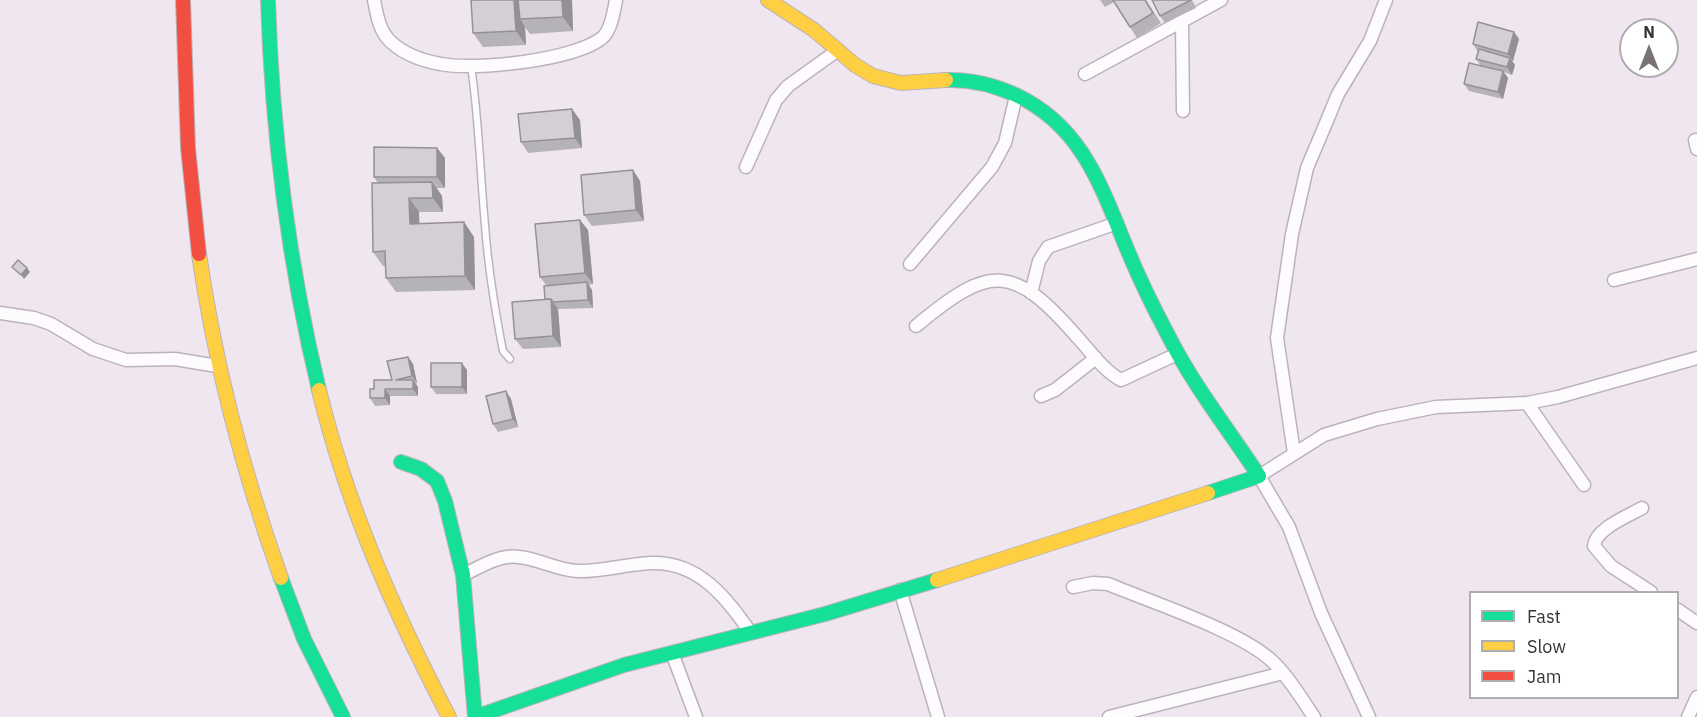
<!DOCTYPE html>
<html>
<head>
<meta charset="utf-8">
<style>
  body { margin:0 }
  #map { position:relative; width:1697px; height:717px; overflow:hidden; background:#f0e6f0; font-family:"IBM Plex Sans",sans-serif }
  canvas { display:block }
  .legend { position:absolute; left:1469px; top:591px; width:210px; height:108px; box-sizing:border-box; background:#fff; border:2px solid #b0adb0; margin:0; padding:8px 10px; list-style:none; font-size:18px; color:#393339 }
  .legend li { display:flex; align-items:center; gap:12px; height:30px }
  .legend b { width:30px; border:2px solid #b0adb0 }
  .north { position:absolute; left:1619px; top:18px; width:60px; height:60px; box-sizing:border-box; background:#fff; border:2px solid #b0adb0; border-radius:50%; rotate:0deg; font-size:16px; font-weight:700; line-height:24px; text-align:center; color:#393339 }
  .north::after { content:''; display:block; margin:auto; width:21px; height:27px; background:#797279; clip-path:polygon(50% 0,100% 100%,50% 72%,0 100%) }
</style>
</head>
<body>
<div id="map">
<canvas width="1697" height="717"></canvas>
<ul class="legend">
<li><b style="height:8px;background:#16e098"></b>Fast</li>
<li><b style="height:8px;background:#ffcf43"></b>Slow</li>
<li><b style="height:8px;background:#f24e42"></b>Jam</li>
</ul>
<div class="north">N</div>
</div>
<script>
const c = document.querySelector('canvas').getContext('2d');
c.lineJoin = 'round';
function strokePath(path, color, width, dash) { c.strokeStyle = color; c.lineWidth = width; c.lineCap = dash ? 'butt' : 'round'; c.setLineDash(dash || []); c.stroke(path); }
function fill(path, color) { c.fillStyle = color; c.fill(path, 'evenodd'); }
const lane = new Path2D(`
  M 471,66 C 479,119 480,172 485,225 C 488,267 495,310 503,351 L 510,359`);
const street = new Path2D(`
  M 374,0 C 377,15 379,31 391,42 C 404,54 423,61 441,64 C 476,71 574,60 602,38 C 611,31 614,11 616,0
  M 1182,22 L 1183,111
  M 1085,74 L 1221,0
  M 1695,140 L 1697,149
  M 746,167 L 776,100 L 788,86 L 838,50
  M 910,264 L 992,167 L 1005,143 L 1016,96
  M 1614,280 L 1697,259
  M 1031,293 L 1039,261 L 1048,247 L 1117,223
  M 0,313 L 34,318 L 51,324 L 93,349 L 126,360 L 175,359 L 217,366
  M 916,326 C 990,264 1013,263 1078,338 C 1091,352 1104,371 1121,380 L 1177,354
  M 1041,396 L 1055,390 L 1096,358
  M 1527,403 L 1584,485
  M 1294,453 L 1277,338 L 1292,234 L 1307,168 L 1326,123 L 1338,94 L 1370,41 L 1386,0
  M 1642,508 C 1628,516 1595,529 1594,546 L 1611,566 L 1651,592
  M 463,575 C 480,567 500,554 519,557 C 539,559 557,570 577,571 C 602,572 626,564 651,563 C 699,561 726,598 751,633
  M 1073,587 L 1093,583 L 1108,584 C 1151,602 1240,631 1272,661 C 1289,677 1301,698 1314,717
  M 900,590 L 938,717
  M 1678,610 L 1697,623
  M 672,653 L 696,717
  M 1109,717 L 1283,673
  M 1369,717 L 1321,613 L 1289,527 L 1259,476 L 1324,435 L 1377,419 L 1436,407 L 1527,403 L 1558,397 L 1697,358
  M 1688,717 L 1697,697`);
const fast = new Path2D(`
  M 268,0 C 272,133 288,261 319,390
  M 946,80 C 971,79 994,85 1016,95 C 1082,126 1101,186 1127,249 C 1139,278 1153,307 1168,335 C 1193,385 1228,429 1259,476 L 1208,493
  M 401,462 L 421,469 L 437,481 L 445,501 L 463,575 L 475,717 L 624,665 L 825,614 L 937,580
  M 281,578 L 304,639 L 343,717`);
const slow = new Path2D(`
  M 768,0 L 814,30 L 855,65 L 873,76 L 901,83 L 946,80
  M 199,254 C 215,365 243,472 281,578
  M 319,390 C 347,506 394,612 449,717
  M 937,580 L 1208,493`);
const jam = new Path2D(`
  M 183,0 L 188,148 L 199,254`);
strokePath(lane, '#bbb3bb', 9);
strokePath(street, '#bbb3bb', 15);
strokePath(fast, '#bbb3bb', 16);
strokePath(slow, '#bbb3bb', 16);
strokePath(jam, '#bbb3bb', 16);
strokePath(lane, '#fdfbfd', 6);
strokePath(street, '#fdfbfd', 12);
strokePath(fast, '#16e098', 14);
strokePath(slow, '#ffcf43', 14);
strokePath(jam, '#f24e42', 14);
fill(new Path2D(`
  M 572,0 L 573,31 L 530,34 L 525,27 L 526,45 L 483,47 L 473,33 Z
  M 1100,0 L 1146,0 L 1161,23 L 1137,38 L 1114,2 L 1105,7 Z
  M 1152,0 L 1192,0 L 1196,8 L 1165,23 L 1160,16 Z
  M 1514,32 L 1519,39 L 1513,61 L 1512,61 L 1515,65 L 1512,75 L 1504,72 L 1508,78 L 1503,99 L 1469,91 L 1464,84 L 1481,66 L 1476,59 L 1478,52 L 1473,44 Z
  M 572,109 L 580,120 L 582,148 L 528,153 L 521,142 Z
  M 437,148 L 445,158 L 445,188 L 437,188 L 442,196 L 443,212 L 419,212 L 419,224 L 464,222 L 474,237 L 475,290 L 396,292 L 386,278 L 386,266 L 383,266 L 373,252 L 378,183 L 374,177 Z
  M 633,170 L 640,181 L 644,221 L 592,226 L 584,215 Z
  M 580,220 L 588,230 L 593,284 L 588,285 L 592,290 L 593,308 L 558,309 L 561,347 L 523,349 L 515,339 L 545,299 L 546,285 L 540,277 Z
  M 408,357 L 413,364 L 417,383 L 416,384 L 418,387 L 418,396 L 390,396 L 390,405 L 375,406 L 370,398 L 374,389 L 392,380 Z
  M 467,370 L 467,394 L 436,394 L 431,387 Z
  M 506,391 L 511,399 L 518,427 L 498,432 L 493,424 Z`), '#b6b2b9');
fill(new Path2D(`
  M 514,0 L 524,0 L 520,19 L 525,27 L 526,45 L 516,31 Z
  M 562,0 L 572,0 L 573,31 L 563,17 Z
  M 1514,32 L 1519,39 L 1513,61 L 1508,54 Z
  M 1510,58 L 1515,65 L 1512,75 L 1507,67 Z
  M 1503,71 L 1508,78 L 1503,99 L 1498,92 Z
  M 572,109 L 580,120 L 582,148 L 575,138 Z
  M 437,148 L 445,158 L 445,188 L 437,177 Z
  M 633,170 L 640,181 L 644,221 L 636,210 Z
  M 432,182 L 442,196 L 443,212 L 433,198 Z
  M 409,198 L 419,212 L 420,238 L 410,224 Z
  M 580,220 L 588,230 L 593,284 L 585,273 Z
  M 464,222 L 474,237 L 475,290 L 465,276 Z
  M 27,268 L 30,272 L 24,279 L 21,275 Z
  M 587,282 L 592,290 L 593,308 L 588,300 Z
  M 551,299 L 558,309 L 561,347 L 553,336 Z
  M 408,357 L 413,364 L 417,383 L 412,376 Z
  M 462,363 L 467,370 L 467,394 L 462,387 Z
  M 413,380 L 418,387 L 418,396 L 413,389 Z
  M 385,389 L 390,396 L 390,405 L 385,398 Z
  M 506,391 L 511,399 L 518,427 L 513,419 Z`), '#949196');
const building = new Path2D(`
  M 471,0 L 514,0 L 516,31 L 473,33 Z
  M 518,0 L 562,0 L 563,17 L 520,19 Z
  M 1113,0 L 1145,0 L 1153,13 L 1130,27 Z
  M 1152,0 L 1191,0 L 1160,16 Z
  M 1478,22 L 1514,32 L 1508,54 L 1473,44 Z
  M 1479,49 L 1510,58 L 1507,67 L 1476,59 Z
  M 1469,63 L 1503,71 L 1498,92 L 1464,84 Z
  M 572,109 L 575,138 L 521,142 L 518,114 Z
  M 374,147 L 437,148 L 437,177 L 374,177 Z
  M 633,170 L 636,210 L 584,215 L 581,175 Z
  M 432,182 L 433,198 L 409,198 L 410,224 L 464,222 L 465,276 L 386,278 L 385,251 L 373,252 L 372,183 Z
  M 580,220 L 585,273 L 540,277 L 535,224 Z
  M 18,260 L 27,268 L 21,275 L 12,267 Z
  M 587,282 L 588,300 L 553,302 L 551,299 L 545,299 L 544,286 Z
  M 551,299 L 553,336 L 515,339 L 512,302 Z
  M 408,357 L 412,376 L 396,380 L 413,380 L 413,389 L 385,389 L 385,398 L 370,398 L 370,389 L 374,389 L 374,380 L 392,380 L 387,361 Z
  M 431,363 L 462,363 L 462,387 L 431,387 Z
  M 506,391 L 513,419 L 493,424 L 486,396 Z`);
fill(building, '#d4cfd7');
strokePath(building, '#949196', 1.5);
</script>
</body>
</html>
